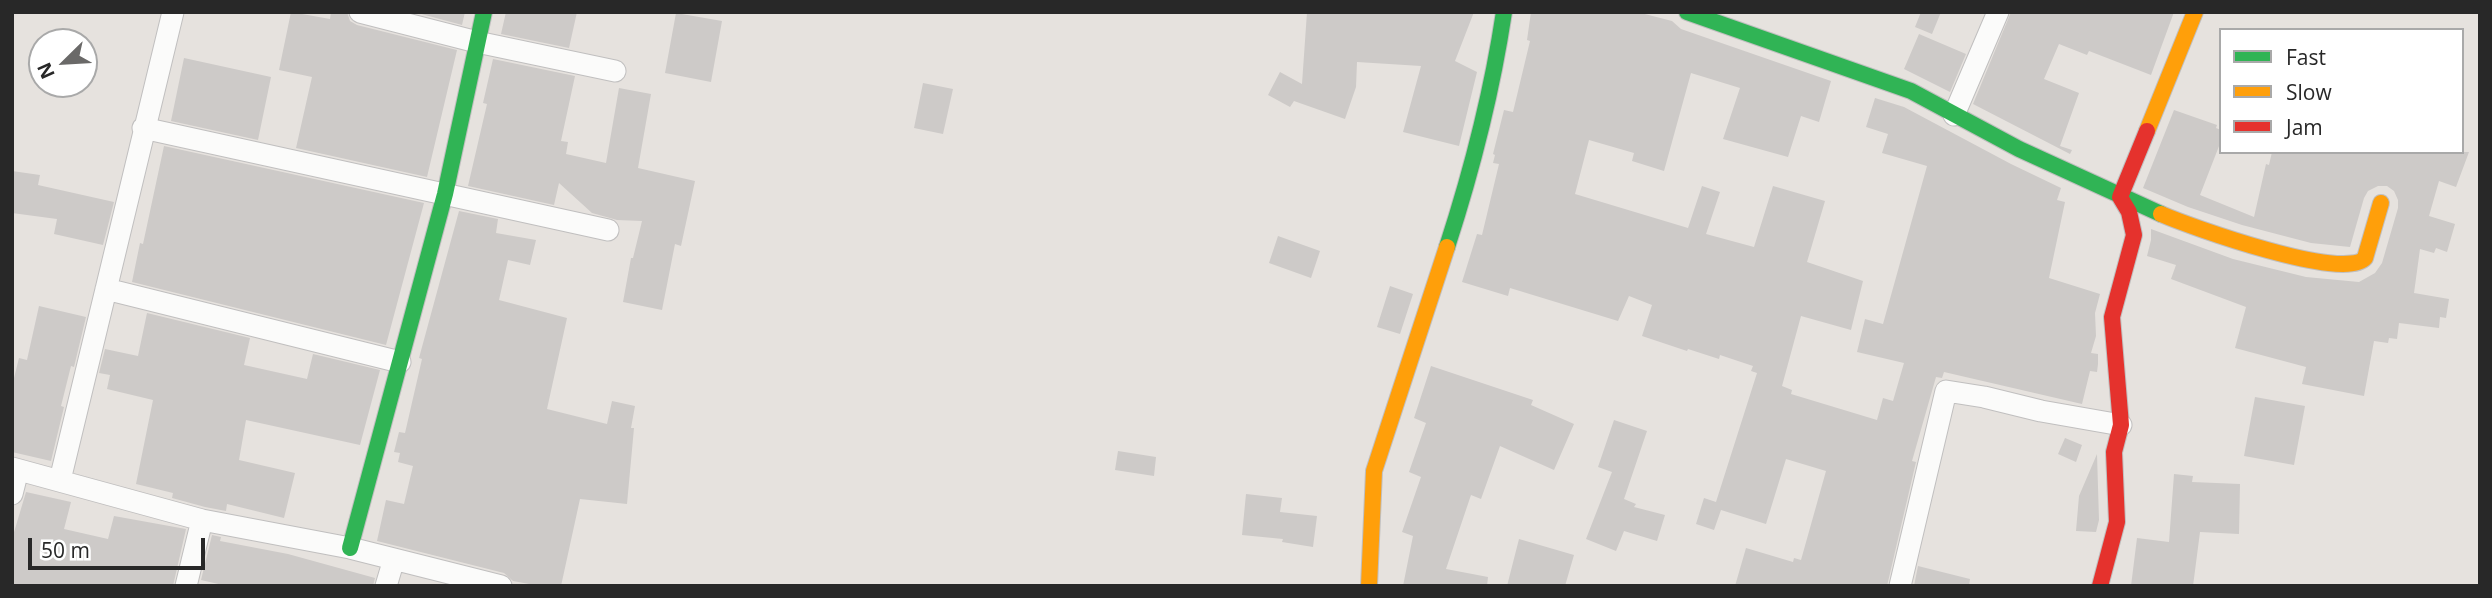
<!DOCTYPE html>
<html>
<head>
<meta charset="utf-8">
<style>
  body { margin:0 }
  #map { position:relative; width:2492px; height:598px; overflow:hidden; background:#e6e2de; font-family:"Open Sans",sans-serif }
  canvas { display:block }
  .frame { position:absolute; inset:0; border:14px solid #282828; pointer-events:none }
  .legend { position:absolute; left:2219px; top:28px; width:245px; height:126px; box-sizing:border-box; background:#fff; border:2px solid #a9a9a9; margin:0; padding:9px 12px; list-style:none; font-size:21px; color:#282828 }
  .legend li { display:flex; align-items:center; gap:14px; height:35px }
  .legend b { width:35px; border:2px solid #a9a9a9 }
  .north { position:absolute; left:28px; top:28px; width:70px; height:70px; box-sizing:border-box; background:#fff; border:2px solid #a9a9a9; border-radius:50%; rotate:246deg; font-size:19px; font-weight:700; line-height:28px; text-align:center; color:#282828 }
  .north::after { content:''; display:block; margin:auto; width:24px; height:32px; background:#6a6968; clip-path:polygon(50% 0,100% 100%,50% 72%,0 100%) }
  .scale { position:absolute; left:28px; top:538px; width:177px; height:32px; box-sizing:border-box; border:4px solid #282828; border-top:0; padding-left:9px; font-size:21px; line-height:24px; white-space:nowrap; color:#282828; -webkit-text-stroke:5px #fff; paint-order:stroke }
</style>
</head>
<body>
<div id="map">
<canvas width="2492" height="598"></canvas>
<div class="frame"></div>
<ul class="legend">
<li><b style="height:9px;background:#30b455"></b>Fast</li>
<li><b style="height:9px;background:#ff9f0a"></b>Slow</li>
<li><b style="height:9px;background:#e5322d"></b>Jam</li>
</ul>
<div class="north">N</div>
<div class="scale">50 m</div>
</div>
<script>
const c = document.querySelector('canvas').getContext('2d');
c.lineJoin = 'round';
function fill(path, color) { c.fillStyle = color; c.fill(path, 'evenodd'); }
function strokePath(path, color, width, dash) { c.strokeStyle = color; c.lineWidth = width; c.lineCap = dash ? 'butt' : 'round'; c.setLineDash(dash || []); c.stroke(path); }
fill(new Path2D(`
  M 291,12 L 330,19 L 331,12 L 347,12 L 350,21 L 357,25 L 457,50 L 427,177 L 296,148 L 312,77 L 279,70 Z
  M 414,12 L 465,12 L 462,25 Z
  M 506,12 L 577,12 L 569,48 L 501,34 Z
  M 1307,12 L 1474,12 L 1455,61 L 1477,72 L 1459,146 L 1403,132 L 1421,66 L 1357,62 L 1356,87 L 1345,119 L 1294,101 L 1290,107 L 1268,95 L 1280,72 L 1302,84 Z
  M 1531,12 L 1637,12 L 1672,21 L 1681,29 L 1831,81 L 1819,122 L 1801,116 L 1788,157 L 1723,139 L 1740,88 L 1691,73 L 1664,171 L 1632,161 L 1634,153 L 1589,140 L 1575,194 L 1688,228 L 1702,186 L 1720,192 L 1706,234 L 1754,247 L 1773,186 L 1825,201 L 1807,262 L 1863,281 L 1851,330 L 1801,316 L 1782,386 L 1792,390 L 1791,394 L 1877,420 L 1883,398 L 1893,401 L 1904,363 L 1857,352 L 1865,319 L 1883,324 L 1927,166 L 1882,153 L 1888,134 L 1866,127 L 1875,98 L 1904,107 L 2011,164 L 2061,188 L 2057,200 L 2065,202 L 2049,278 L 2100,294 L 2095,313 L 2096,336 L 2091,353 L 2098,354 L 2098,364 L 2097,372 L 2090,371 L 2082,404 L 1944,372 L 1942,378 L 1936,377 L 1912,461 L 1916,462 L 1887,586 L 1735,586 L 1746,548 L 1793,562 L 1794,558 L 1801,560 L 1826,471 L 1786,459 L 1766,524 L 1721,510 L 1714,530 L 1696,524 L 1704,498 L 1716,502 L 1757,373 L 1751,371 L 1753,366 L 1720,355 L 1719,359 L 1688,349 L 1687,351 L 1642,336 L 1652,305 L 1629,296 L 1618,321 L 1510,288 L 1508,296 L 1462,282 L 1477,234 L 1482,235 L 1499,164 L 1493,163 L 1495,155 L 1493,154 L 1504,110 L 1513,112 L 1530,41 L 1527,40 Z
  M 1921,12 L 1941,12 L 1932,34 L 1915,27 Z
  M 2011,12 L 2174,12 L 2151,75 L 2089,51 L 2087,55 L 2059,44 L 2044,79 L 2079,93 L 2060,146 L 2072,150 L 2070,154 L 1973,104 Z
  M 676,13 L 722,21 L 711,82 L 665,73 Z
  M 1919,34 L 1966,54 L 1950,92 L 1904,69 Z
  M 184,58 L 271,77 L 258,140 L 171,121 Z
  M 493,59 L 575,76 L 561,141 L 568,142 L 566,154 L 606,163 L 619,88 L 651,94 L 638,168 L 695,181 L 681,246 L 675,244 L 662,310 L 623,302 L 631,258 L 633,258 L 642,221 L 617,220 L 592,213 L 559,183 L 554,205 L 468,186 L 487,104 L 483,103 Z
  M 923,83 L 953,89 L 943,134 L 914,128 Z
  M 2174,110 L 2217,125 L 2216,128 L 2221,130 L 2221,141 L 2200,195 L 2254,217 L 2266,164 L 2269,165 L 2272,152 L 2469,152 L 2456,187 L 2439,181 L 2429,216 L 2455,224 L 2447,252 L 2436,248 L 2434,253 L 2420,249 L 2414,293 L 2449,299 L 2446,318 L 2440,317 L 2439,328 L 2399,323 L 2397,339 L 2389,338 L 2388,343 L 2374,341 L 2364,396 L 2302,384 L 2306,367 L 2235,348 L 2246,307 L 2171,279 L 2176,265 L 2147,256 L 2151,240 L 2151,229 L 2233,259 L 2306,277 L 2359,282 L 2375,273 L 2382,263 L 2398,208 L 2398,200 L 2394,191 L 2387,186 L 2378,186 L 2368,191 L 2364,198 L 2350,247 L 2311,243 L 2242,225 L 2188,207 L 2143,188 Z
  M 164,146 L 424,203 L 386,345 L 132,282 L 140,243 L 143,244 Z
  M 12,171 L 40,175 L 38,185 L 114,202 L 103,245 L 54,234 L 57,219 L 12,213 Z
  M 459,211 L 498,219 L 496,233 L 536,240 L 530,265 L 508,260 L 499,300 L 567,318 L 547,409 L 607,424 L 612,401 L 635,406 L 631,428 L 634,428 L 627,504 L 580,499 L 561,586 L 540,586 L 513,581 L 504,573 L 377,541 L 386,500 L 404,504 L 413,466 L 398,462 L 400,453 L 394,452 L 399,432 L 405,433 L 422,359 L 419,358 Z
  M 1278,236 L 1320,251 L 1311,278 L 1269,263 Z
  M 1390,286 L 1413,294 L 1400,334 L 1377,327 Z
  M 39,306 L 86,317 L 74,367 L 71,366 L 61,406 L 64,407 L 51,461 L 12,452 L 12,386 L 19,358 L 27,360 Z
  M 147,313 L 250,338 L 244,365 L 307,379 L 313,354 L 380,370 L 360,445 L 246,420 L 239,460 L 295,473 L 284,518 L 227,504 L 226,511 L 205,507 L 172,498 L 173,493 L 136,484 L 153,400 L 107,389 L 110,375 L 99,373 L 105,349 L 138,356 Z
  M 1431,366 L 1533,400 L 1531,405 L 1574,424 L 1554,470 L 1500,446 L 1481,499 L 1471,495 L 1446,569 L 1488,577 L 1487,586 L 1403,586 L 1413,536 L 1402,532 L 1421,477 L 1409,472 L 1426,423 L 1414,418 Z
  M 2255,397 L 2305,406 L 2294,465 L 2244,456 Z
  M 1614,420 L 1647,431 L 1624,499 L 1636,504 L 1634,507 L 1665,515 L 1657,541 L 1624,531 L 1616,551 L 1586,539 L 1612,472 L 1598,467 Z
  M 2065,438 L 2082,445 L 2076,462 L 2058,454 Z
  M 1118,451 L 1156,457 L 1154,476 L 1115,470 Z
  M 2097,454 L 2099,520 L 2096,532 L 2076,531 L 2079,496 Z
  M 2174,474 L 2193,476 L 2192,482 L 2240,484 L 2239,534 L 2200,532 L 2193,586 L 2131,586 L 2137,538 L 2169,542 Z
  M 26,492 L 71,502 L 64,529 L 108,539 L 114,516 L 186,529 L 173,586 L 12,586 L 12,539 Z
  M 1246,494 L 1282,498 L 1280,512 L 1317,516 L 1313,547 L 1282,542 L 1283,539 L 1242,535 Z
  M 212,535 L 221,537 L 220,541 L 288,554 L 375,578 L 373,586 L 227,586 L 201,580 Z
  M 1519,539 L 1574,555 L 1565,586 L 1507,586 Z
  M 1918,566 L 1970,579 L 1969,586 L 1914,586 Z`), '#cdcac8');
const street = new Path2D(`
  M 360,12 L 477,42 L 615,71
  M 1954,115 L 1998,12
  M 143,128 L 608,230
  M 106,289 L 400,362
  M 12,468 L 202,520 L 350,548 L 501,586
  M 60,480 L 173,12
  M 12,494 L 18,470
  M 186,586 L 202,520
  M 386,586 L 394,559
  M 1900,586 L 1946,391 L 1984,397 L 2041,411 L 2121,425`);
const fast = new Path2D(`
  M 1687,12 L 1911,91 L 2019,149 L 2161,214
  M 1447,247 C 1472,170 1492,92 1504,12
  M 350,548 L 445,194 L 484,12`);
const slow = new Path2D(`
  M 2147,131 L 2195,12
  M 2161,214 C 2191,227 2345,282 2365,258 L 2381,203
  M 1369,586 L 1374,471 L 1447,247`);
const jam = new Path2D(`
  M 2100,586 L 2117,522 L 2114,452 L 2121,425 L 2112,317 L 2134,235 L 2129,212 L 2120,197 L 2147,131`);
strokePath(street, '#c0bfbf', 23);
strokePath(fast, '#c0bfbf', 18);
strokePath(slow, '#c0bfbf', 18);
strokePath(jam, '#c0bfbf', 18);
strokePath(street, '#fbfbfa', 21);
strokePath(fast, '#30b455', 16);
strokePath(slow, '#ff9f0a', 16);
strokePath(jam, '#e5322d', 16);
</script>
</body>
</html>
